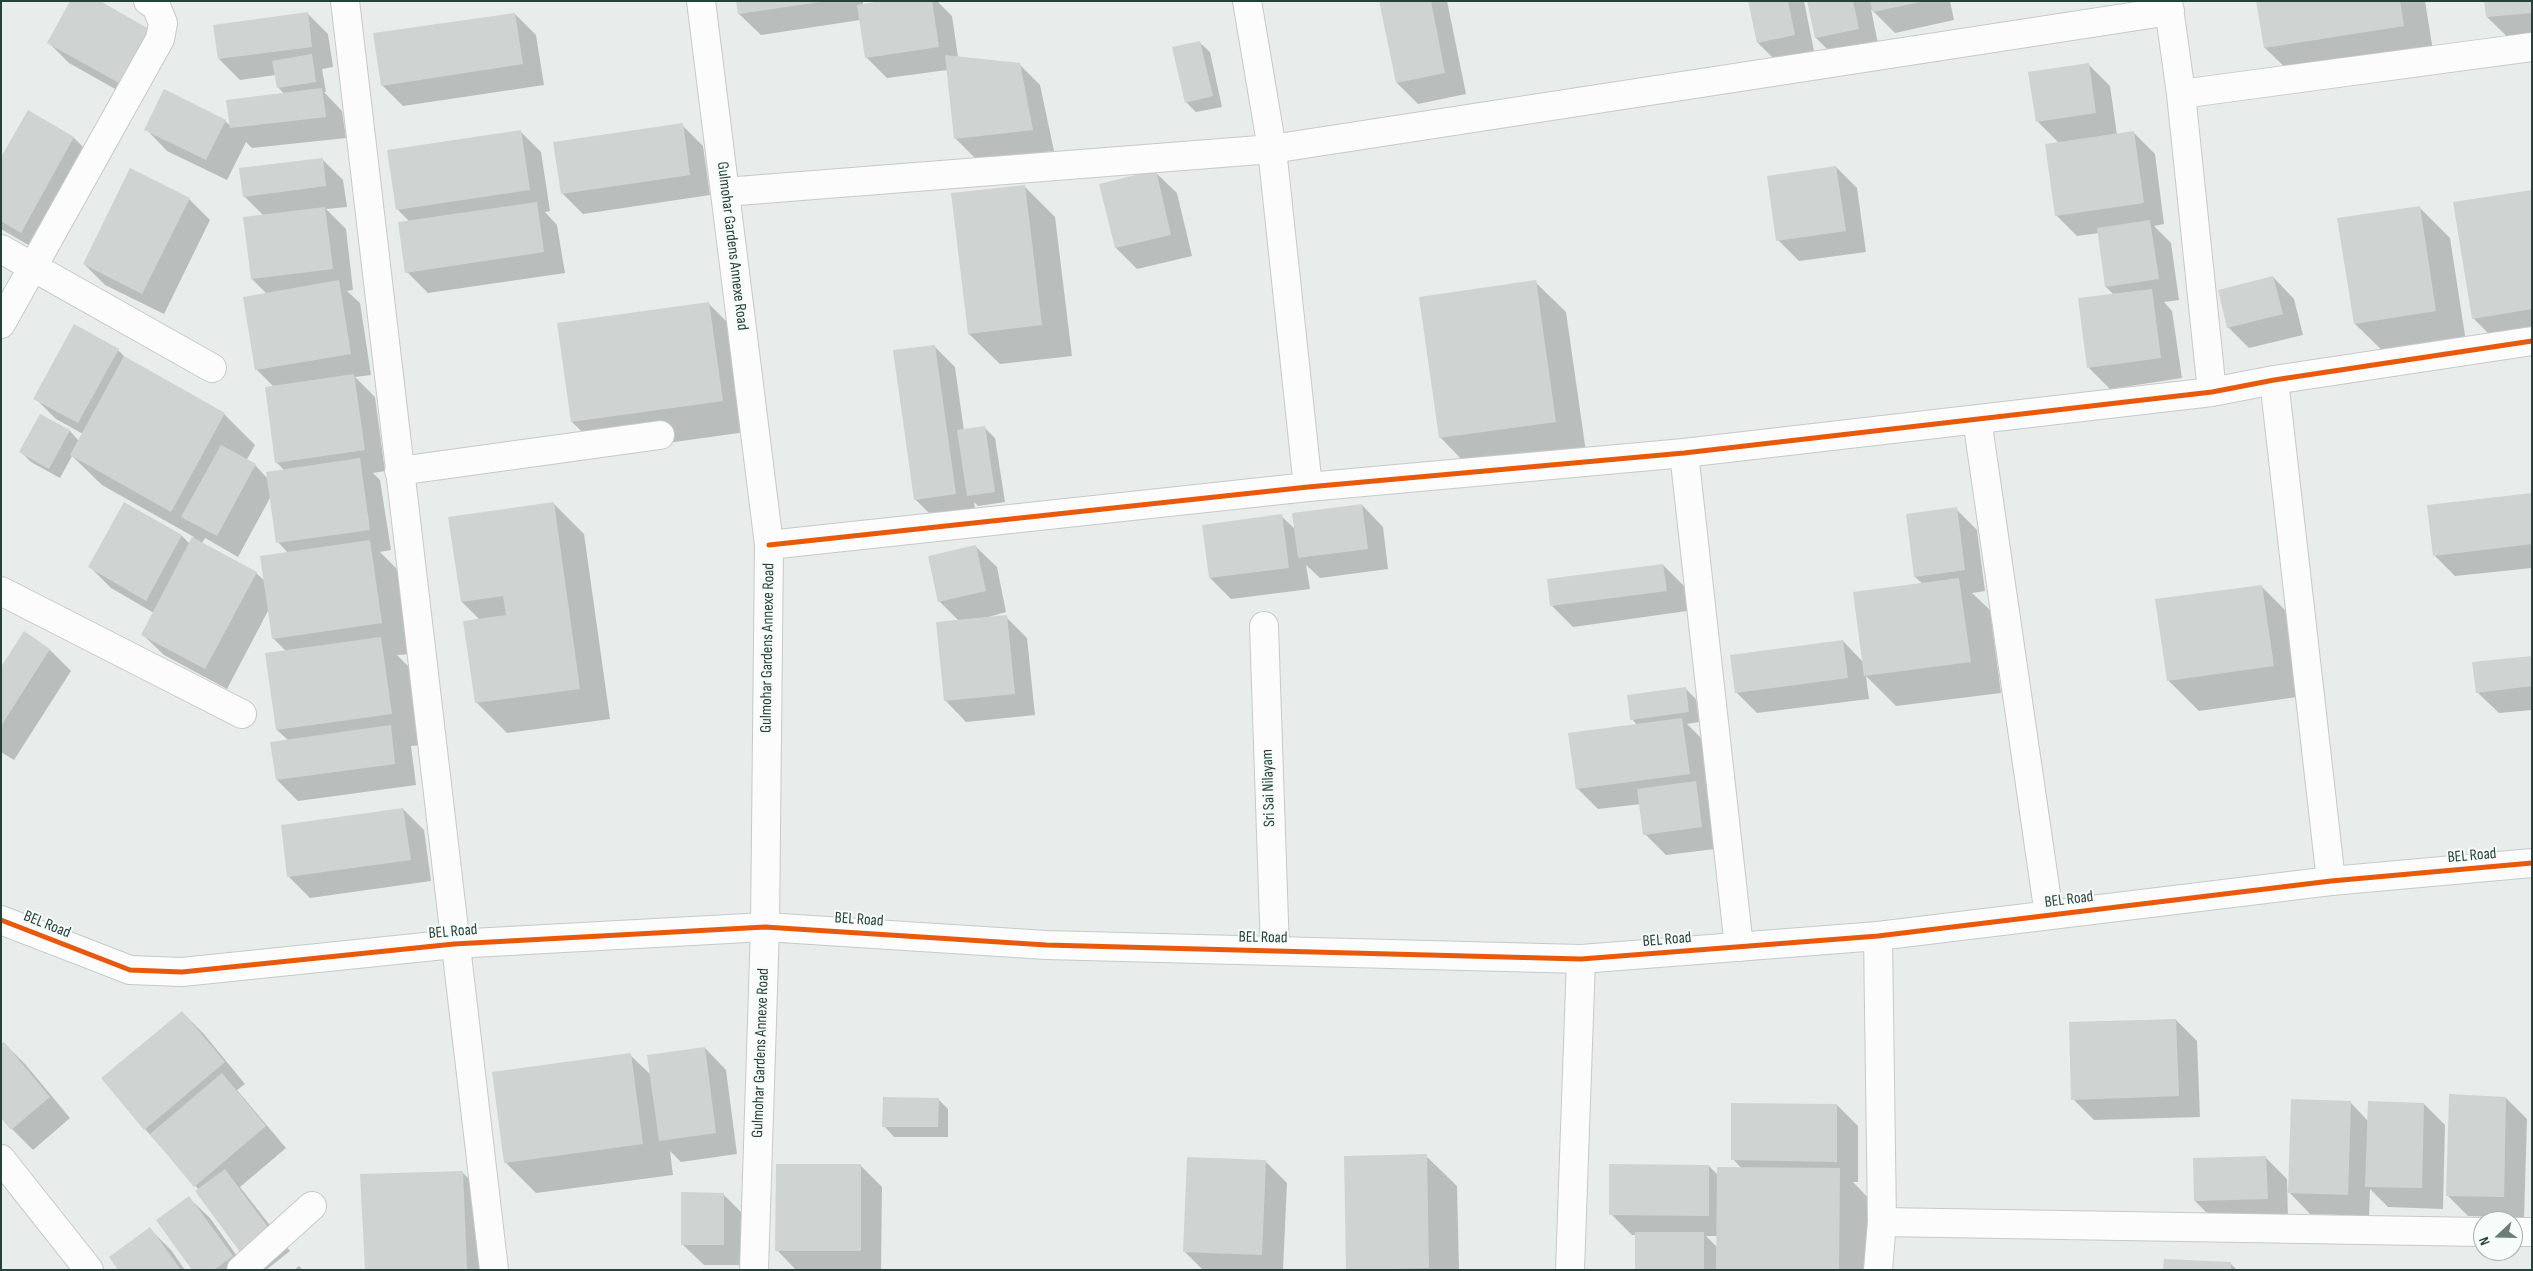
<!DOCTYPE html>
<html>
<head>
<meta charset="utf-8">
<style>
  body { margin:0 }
  #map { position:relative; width:2533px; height:1271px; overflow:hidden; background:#e8edeb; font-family:"Sofia Sans Condensed",sans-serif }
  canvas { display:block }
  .frame { position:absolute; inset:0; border:2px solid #24423a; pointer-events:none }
  .north { position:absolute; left:2473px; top:1211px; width:50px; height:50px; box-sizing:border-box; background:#f7fbf9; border:1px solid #a3b1ad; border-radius:50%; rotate:249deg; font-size:14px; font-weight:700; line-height:20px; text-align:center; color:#24423a }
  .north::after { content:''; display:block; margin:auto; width:18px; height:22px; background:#697e78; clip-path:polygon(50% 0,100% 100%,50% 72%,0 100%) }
</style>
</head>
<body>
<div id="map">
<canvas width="2533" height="1271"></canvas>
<div class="frame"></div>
<div class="north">N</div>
</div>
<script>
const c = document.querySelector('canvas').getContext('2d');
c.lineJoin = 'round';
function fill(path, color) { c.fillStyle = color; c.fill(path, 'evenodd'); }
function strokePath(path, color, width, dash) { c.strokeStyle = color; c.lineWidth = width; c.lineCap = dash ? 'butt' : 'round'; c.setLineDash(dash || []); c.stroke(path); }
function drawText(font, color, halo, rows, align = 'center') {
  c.font = font + ' "Sofia Sans Condensed",sans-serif'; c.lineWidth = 4; c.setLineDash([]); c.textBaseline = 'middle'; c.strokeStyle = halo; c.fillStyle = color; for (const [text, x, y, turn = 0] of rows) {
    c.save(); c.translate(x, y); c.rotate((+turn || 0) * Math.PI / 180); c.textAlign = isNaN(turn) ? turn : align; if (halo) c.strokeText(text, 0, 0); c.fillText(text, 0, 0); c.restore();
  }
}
fill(new Path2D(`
  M 738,1 L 863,1 L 863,5 L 888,1 L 937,1 L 952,16 L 958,57 L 1019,64 L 1040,85 L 1054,151 L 976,159 L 955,138 L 947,70 L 887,78 L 866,57 L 860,20 L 761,35 L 739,14 Z
  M 1381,1 L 1447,1 L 1466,94 L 1418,104 L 1397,83 Z
  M 1750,1 L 1804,1 L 1815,56 L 1779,64 L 1758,43 Z
  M 1808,1 L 1950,1 L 1954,20 L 1895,33 L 1871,9 L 1879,49 L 1837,59 L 1816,38 Z
  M 2258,1 L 2425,1 L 2434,57 L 2296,78 L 2265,48 Z
  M 2532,1 L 2532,46 L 2518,47 L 2487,17 Z
  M 307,13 L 328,34 L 333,67 L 322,69 L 326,92 L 324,92 L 342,111 L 346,138 L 252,148 L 246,142 L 227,180 L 167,151 L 146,129 L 225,121 L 231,126 L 284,94 L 278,87 L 276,75 L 240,80 L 219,59 Z
  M 515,14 L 536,35 L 544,85 L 403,106 L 382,85 Z
  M 148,30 L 169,51 L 140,103 L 69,63 L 48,42 Z
  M 1199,42 L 1210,52 L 1222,107 L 1196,112 L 1186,102 Z
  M 2089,65 L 2110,86 L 2117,135 L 2134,133 L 2155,154 L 2164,224 L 2154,226 L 2171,243 L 2179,300 L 2164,302 L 2172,311 L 2182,378 L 2110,389 L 2089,368 L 2114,295 L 2106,287 L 2099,233 L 2077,236 L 2056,215 L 2059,143 L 2037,121 Z
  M 28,112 L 74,138 L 95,159 L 42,253 L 1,229 L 1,159 Z
  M 682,125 L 703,146 L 710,195 L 583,214 L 562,193 Z
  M 520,131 L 541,152 L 550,211 L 545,212 L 557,225 L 565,273 L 428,293 L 407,272 L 410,222 L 397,209 Z
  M 322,159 L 343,180 L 347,207 L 326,209 L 346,229 L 353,290 L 347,291 L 360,303 L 371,375 L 355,377 L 375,397 L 385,471 L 373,473 L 380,480 L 391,550 L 380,552 L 400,572 L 412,654 L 397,655 L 411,669 L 422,745 L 411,746 L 416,785 L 298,801 L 277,780 L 288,740 L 277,730 L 267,654 L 286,651 L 273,638 L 269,609 L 227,689 L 164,655 L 142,634 L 154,613 L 111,588 L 90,567 L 125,504 L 182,536 L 190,544 L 194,537 L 102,485 L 72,456 L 60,478 L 31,462 L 20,451 L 40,415 L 70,431 L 79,441 L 83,434 L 56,419 L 35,398 L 118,350 L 128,360 L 224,414 L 255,445 L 246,461 L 255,465 L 268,479 L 284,470 L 276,462 L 274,387 L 256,369 L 267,294 L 252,279 L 264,216 L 244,196 ZM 271,496 L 278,542 L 288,553 L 265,581 L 256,573 L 202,543 L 205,538 L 238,557 Z
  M 1836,167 L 1857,188 L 1866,252 L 1799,261 L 1778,240 Z
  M 1155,172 L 1177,193 L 1192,256 L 1137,269 L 1116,248 Z
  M 1024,186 L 1055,217 L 1072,356 L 1000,364 L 969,334 Z
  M 2532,191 L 2532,344 L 2504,349 L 2473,318 Z
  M 189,199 L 210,220 L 164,314 L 105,285 L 84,264 Z
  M 2419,207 L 2450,238 L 2466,342 L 2386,354 L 2355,324 Z
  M 2273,277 L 2294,299 L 2303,335 L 2249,348 L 2228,327 Z
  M 1535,282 L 1566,312 L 1586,452 L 1470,468 L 1440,437 Z
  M 708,303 L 739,334 L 753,431 L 603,452 L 572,422 Z
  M 934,346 L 955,367 L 964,431 L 985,428 L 995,438 L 1005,502 L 978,506 L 974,502 L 976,515 L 936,520 L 915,499 Z
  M 2532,494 L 2532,568 L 2455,576 L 2434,555 Z
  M 553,503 L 584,534 L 610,719 L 507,733 L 476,702 L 480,620 L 462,602 Z
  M 1362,505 L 1383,527 L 1388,569 L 1320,578 L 1306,565 L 1310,589 L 1231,599 L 1210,578 L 1204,526 L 1281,516 L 1295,529 Z
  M 1956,509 L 1977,530 L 1985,591 L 1972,593 L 1990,610 L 2001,693 L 1896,706 L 1866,676 L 1869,699 L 1757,713 L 1736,692 L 1843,641 L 1863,662 L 1923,584 L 1915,577 Z
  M 975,546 L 997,567 L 1006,612 L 982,619 L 1006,617 L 1027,638 L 1035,715 L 966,722 L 945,700 L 959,621 L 939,601 Z
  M 1663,565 L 1684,586 L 1687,611 L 1573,627 L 1552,606 Z
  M 2261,586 L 2292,617 L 2304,696 L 2199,711 L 2168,680 Z
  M 24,633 L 50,650 L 71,671 L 14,760 L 1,752 L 1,669 Z
  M 2532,657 L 2532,710 L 2499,713 L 2477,692 Z
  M 1685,688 L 1696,699 L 1699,722 L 1687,724 L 1703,740 L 1723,848 L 1666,855 L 1645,834 L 1641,804 L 1598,809 L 1577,788 L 1637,725 L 1632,719 Z
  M 403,809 L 424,830 L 431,881 L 310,898 L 289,877 Z
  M 182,1012 L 203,1033 L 245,1084 L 237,1090 L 286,1148 L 240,1187 L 290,1251 L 266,1270 L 259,1270 L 241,1252 L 197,1191 L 199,1190 L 145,1129 Z
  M 2176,1020 L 2197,1041 L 2200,1117 L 2094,1120 L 2073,1099 Z
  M 4,1043 L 25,1064 L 70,1118 L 33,1150 L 12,1129 Z
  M 705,1048 L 726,1070 L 737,1154 L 681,1162 L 670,1151 L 673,1175 L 536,1193 L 505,1162 L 630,1055 L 651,1075 Z
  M 2506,1098 L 2527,1119 L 2524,1218 L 2468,1216 L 2447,1195 Z
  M 938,1099 L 948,1109 L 948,1137 L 894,1137 L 884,1126 Z
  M 2351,1103 L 2368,1121 L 2424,1104 L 2445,1125 L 2443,1209 L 2388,1207 L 2370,1189 L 2369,1216 L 2310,1214 L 2288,1191 Z
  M 1837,1105 L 1858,1126 L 1858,1182 L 1853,1182 L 1870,1200 L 1870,1270 L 1637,1270 L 1636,1235 L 1632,1235 L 1611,1214 L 1709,1166 L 1718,1175 L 1741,1168 L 1733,1159 ZM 1706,1236 L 1718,1236 L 1718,1248 Z
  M 1426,1156 L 1457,1186 L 1459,1270 L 1348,1270 Z
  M 2266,1158 L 2287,1179 L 2288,1219 L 2216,1222 L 2195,1201 Z
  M 1266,1162 L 1287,1183 L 1283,1270 L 1203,1270 L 1184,1251 Z
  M 861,1166 L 882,1187 L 881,1270 L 796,1270 L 777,1250 Z
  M 462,1172 L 493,1203 L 496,1270 L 366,1270 Z
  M 723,1194 L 744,1215 L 744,1265 L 704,1265 L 682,1244 Z
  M 188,1197 L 210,1218 L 247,1270 L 193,1270 Z
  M 150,1229 L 171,1250 L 185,1270 L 119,1270 Z
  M 2230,1263 L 2237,1270 L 2165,1270 Z
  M 299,1266 L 303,1270 L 294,1270 Z`), '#0003');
fill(new Path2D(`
  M 70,1 L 100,1 L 149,29 L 119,83 L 47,43 Z
  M 736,1 L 820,1 L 820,2 L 738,14 Z
  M 880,1 L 932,1 L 939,47 L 865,58 L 857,5 Z
  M 1379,1 L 1431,1 L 1445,73 L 1396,83 Z
  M 1748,1 L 1788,1 L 1795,35 L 1757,43 Z
  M 1807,1 L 1853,1 L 1859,29 L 1815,38 Z
  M 1870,1 L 1920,1 L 1920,2 L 1873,12 Z
  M 2256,1 L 2400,1 L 2404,26 L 2264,48 Z
  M 2484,1 L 2532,1 L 2532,13 L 2486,17 Z
  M 308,12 L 312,47 L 218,59 L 213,25 Z
  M 515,13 L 523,64 L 381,86 L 373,33 Z
  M 1200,41 L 1213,96 L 1185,103 L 1172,47 Z
  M 312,54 L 316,82 L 277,88 L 272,61 Z
  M 945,55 L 1020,63 L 1033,130 L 954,139 Z
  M 2089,63 L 2096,113 L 2036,122 L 2028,72 Z
  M 322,88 L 326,117 L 230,128 L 226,100 Z
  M 164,89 L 226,120 L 206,160 L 144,130 Z
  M 28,110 L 74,137 L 21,233 L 1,221 L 1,157 Z
  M 683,123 L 690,175 L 561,194 L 553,142 Z
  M 521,130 L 530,190 L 396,210 L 387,150 Z
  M 2134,131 L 2144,203 L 2055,216 L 2045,144 Z
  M 323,158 L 326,186 L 243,197 L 239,168 Z
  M 1836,166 L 1846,231 L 1776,241 L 1767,176 Z
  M 130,168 L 190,198 L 142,294 L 83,264 Z
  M 1156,170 L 1171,235 L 1115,248 L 1099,184 Z
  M 1025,185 L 1042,325 L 968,334 L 951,193 Z
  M 2532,190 L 2532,309 L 2472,319 L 2453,202 Z
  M 537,202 L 544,252 L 405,273 L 398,222 Z
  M 2420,206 L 2436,311 L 2354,324 L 2337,218 Z
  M 325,207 L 333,269 L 251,279 L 243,217 Z
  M 2150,220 L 2159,279 L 2105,287 L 2097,228 Z
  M 2273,276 L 2283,314 L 2227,328 L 2218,290 Z
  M 339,280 L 351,354 L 255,370 L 243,297 Z
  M 1536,280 L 1556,422 L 1439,438 L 1419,297 Z
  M 2152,289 L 2161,358 L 2087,368 L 2078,298 Z
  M 709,302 L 723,401 L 571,422 L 557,323 Z
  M 74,324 L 119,349 L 78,423 L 33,399 Z
  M 935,345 L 956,494 L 914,500 L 893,350 Z
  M 124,356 L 225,413 L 171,512 L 70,455 Z
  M 354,374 L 365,450 L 275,463 L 265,387 Z
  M 40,414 L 70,430 L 49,469 L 19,452 Z
  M 985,426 L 995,492 L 967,496 L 957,430 Z
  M 221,445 L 256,464 L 217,536 L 181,517 Z
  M 360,458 L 370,530 L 276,543 L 266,472 Z
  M 2532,493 L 2532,544 L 2433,556 L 2427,505 Z
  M 124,502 L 182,535 L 146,601 L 88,567 Z
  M 554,502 L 580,689 L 475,703 L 463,621 L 506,615 L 503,596 L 461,602 L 448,517 Z
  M 1362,504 L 1368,549 L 1298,558 L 1292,513 Z
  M 1957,507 L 1965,570 L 1914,577 L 1906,514 Z
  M 1282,514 L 1289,568 L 1209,578 L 1202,525 Z
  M 192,537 L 257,572 L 205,669 L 141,635 Z
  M 370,540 L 382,623 L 272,639 L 260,556 Z
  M 976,545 L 986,591 L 938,602 L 928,556 Z
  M 1663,564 L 1667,591 L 1550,606 L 1547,579 Z
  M 1959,578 L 1971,662 L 1864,676 L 1853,592 Z
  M 2262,585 L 2274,666 L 2167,681 L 2155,599 Z
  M 1007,615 L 1015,694 L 944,701 L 936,622 Z
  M 24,631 L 50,649 L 1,726 L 1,667 Z
  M 381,637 L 392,714 L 276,730 L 265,653 Z
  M 1843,640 L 1848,678 L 1735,693 L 1730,655 Z
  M 2532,656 L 2532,686 L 2476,693 L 2472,662 Z
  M 1686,687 L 1689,712 L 1630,720 L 1627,695 Z
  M 1682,718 L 1690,774 L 1576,789 L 1568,733 Z
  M 391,725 L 395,764 L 276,780 L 270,742 Z
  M 1696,781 L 1702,827 L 1643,835 L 1637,789 Z
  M 403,808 L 411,860 L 287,877 L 281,825 Z
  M 182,1011 L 225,1062 L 144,1130 L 101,1078 Z
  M 2176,1019 L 2179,1096 L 2071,1100 L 2069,1022 Z
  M 4,1042 L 50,1097 L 11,1130 L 1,1118 L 1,1044 Z
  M 705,1047 L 716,1133 L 659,1141 L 647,1055 Z
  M 631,1053 L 643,1144 L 504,1163 L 492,1072 Z
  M 222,1073 L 266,1126 L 194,1187 L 150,1134 Z
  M 2449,1094 L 2506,1097 L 2504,1197 L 2446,1196 Z
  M 883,1097 L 939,1098 L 938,1127 L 882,1127 Z
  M 2291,1099 L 2351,1101 L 2348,1195 L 2288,1193 Z
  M 2368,1101 L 2424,1103 L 2422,1188 L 2365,1187 Z
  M 1731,1103 L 1837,1104 L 1837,1162 L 1731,1160 Z
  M 1427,1154 L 1429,1268 L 1346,1270 L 1344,1156 Z
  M 2266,1156 L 2268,1199 L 2194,1201 L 2193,1158 Z
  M 1187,1157 L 1266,1160 L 1262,1255 L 1183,1252 Z
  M 776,1164 L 861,1164 L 861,1251 L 775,1251 Z
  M 1609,1164 L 1709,1165 L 1709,1216 L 1609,1215 Z
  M 1717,1167 L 1840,1168 L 1839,1270 L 1716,1270 Z
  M 225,1169 L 270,1230 L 240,1252 L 195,1191 Z
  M 463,1171 L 467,1270 L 365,1270 L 360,1174 Z
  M 681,1192 L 724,1193 L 724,1245 L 681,1245 Z
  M 189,1196 L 233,1256 L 214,1270 L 192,1270 L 156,1220 Z
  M 150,1227 L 181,1270 L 118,1270 L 109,1257 Z
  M 1635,1232 L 1704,1232 L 1704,1270 L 1635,1270 Z
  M 2164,1259 L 2231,1262 L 2231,1270 L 2163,1270 Z`), '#cfd4d2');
const street = new Path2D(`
  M 345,1 L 494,1270
  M 701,1 L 769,545 L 765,927 L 754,1270
  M 1247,1 L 1272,149 L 1308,487
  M 2168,1 L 2181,94 L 2212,392
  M 2181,94 L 2532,47
  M 725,192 L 1272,149 L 2170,11
  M 1,249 L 212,368
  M 1,324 L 160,39 L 163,23 L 156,6 L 148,1
  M 2274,380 L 2331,881
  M 1977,419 L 2049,915
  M 1684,453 L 1739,947
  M 399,471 L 660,435
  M 769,545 L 1308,487 L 1684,453 L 2212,392 L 2274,380 L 2532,341
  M 1,591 L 242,714
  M 1264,626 L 1275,951
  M 1878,936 L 1882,1222 L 1878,1270
  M 1,1159 L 89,1270
  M 1882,1222 L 2483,1232
  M 2513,1232 L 2532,1232
  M 241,1270 L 312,1206
  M 1570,1270 L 1581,959`);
const secondary = new Path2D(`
  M 1,920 L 130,970 L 182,972 L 454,944 L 765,927 L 1046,945 L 1581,959 L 1878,936 L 2331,881 L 2532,863`);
strokePath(street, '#c5cac8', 30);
strokePath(secondary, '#c3cbc8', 30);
strokePath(street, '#fcfcfc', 28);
strokePath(secondary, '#fcfcfc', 28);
strokePath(new Path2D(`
  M 769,545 L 1308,487 L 1684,453 L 2212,392 L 2274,380 L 2532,341
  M 1,920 L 130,970 L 182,972 L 454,944 L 765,927 L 1046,945 L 1581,959 L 1878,936 L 2331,881 L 2532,863`), '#e8590c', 5);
drawText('16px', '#24423a', '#f7fbf9', [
  ["Gulmohar Gardens Annexe Road",732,246,83],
  ["Gulmohar Gardens Annexe Road",768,648,-89],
  ["Sri Sai Nilayam",1269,788,-92],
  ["BEL Road",2472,856,-5],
  ["BEL Road",2069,900,-7],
  ["BEL Road",859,920,4],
  ["BEL Road",47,925,22],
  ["BEL Road",453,932,-5],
  ["BEL Road",1263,938,1],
  ["BEL Road",1667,940,-5],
  ["Gulmohar Gardens Annexe Road",761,1053,-88]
]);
</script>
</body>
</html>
